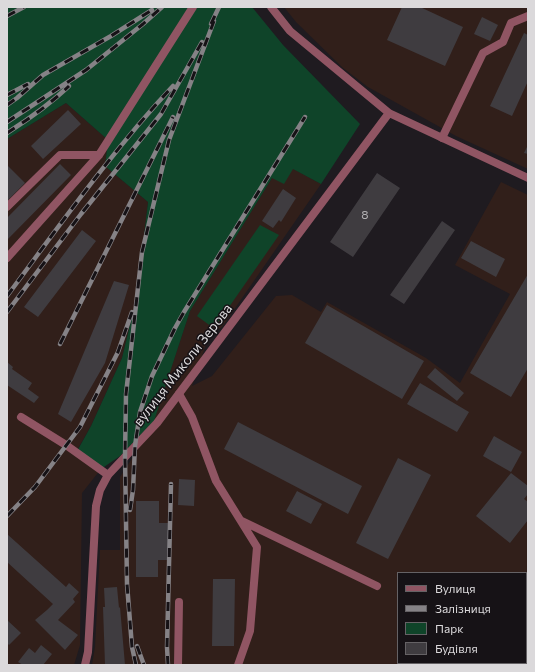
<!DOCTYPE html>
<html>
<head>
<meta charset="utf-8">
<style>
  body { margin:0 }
  #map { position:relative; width:535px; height:672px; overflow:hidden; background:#1f1b20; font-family:Commissioner,sans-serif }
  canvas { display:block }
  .frame { position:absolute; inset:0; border:8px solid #dbd9db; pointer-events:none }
  .legend { position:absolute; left:397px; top:572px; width:130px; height:92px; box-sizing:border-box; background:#161216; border:1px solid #656265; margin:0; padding:5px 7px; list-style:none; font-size:12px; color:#dbd9db }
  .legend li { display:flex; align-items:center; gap:8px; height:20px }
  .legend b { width:20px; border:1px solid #656265 }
</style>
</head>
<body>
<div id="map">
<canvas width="535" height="672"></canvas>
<div class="frame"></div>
<ul class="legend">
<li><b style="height:5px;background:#905563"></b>Вулиця</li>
<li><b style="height:5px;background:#858286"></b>Залізниця</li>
<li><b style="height:11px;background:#0f4429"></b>Парк</li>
<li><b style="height:11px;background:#3f3c40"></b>Будівля</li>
</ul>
</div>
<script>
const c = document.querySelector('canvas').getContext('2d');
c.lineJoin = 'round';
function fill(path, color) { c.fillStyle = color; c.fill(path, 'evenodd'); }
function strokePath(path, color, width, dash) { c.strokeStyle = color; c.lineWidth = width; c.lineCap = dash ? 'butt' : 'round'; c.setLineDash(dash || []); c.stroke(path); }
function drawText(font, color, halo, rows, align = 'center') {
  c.font = font + ' Commissioner,sans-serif'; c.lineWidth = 3; c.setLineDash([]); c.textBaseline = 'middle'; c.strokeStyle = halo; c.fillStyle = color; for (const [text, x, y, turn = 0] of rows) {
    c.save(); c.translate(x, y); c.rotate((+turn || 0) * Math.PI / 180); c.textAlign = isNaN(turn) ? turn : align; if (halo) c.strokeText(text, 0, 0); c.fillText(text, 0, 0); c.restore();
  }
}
fill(new Path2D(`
  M 284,7 L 528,7 L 528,169 L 456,136 L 368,87 L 343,68 L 296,22 Z
  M 66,103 L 108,140 L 105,166 L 148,202 L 137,296 L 122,358 L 91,426 L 76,452 L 101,469 L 82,493 L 80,645 L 74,665 L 7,665 L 7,139 Z
  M 292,168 L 321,184 L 222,327 L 209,335 L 192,386 L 212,376 L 276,296 L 292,295 L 321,312 L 327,302 L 426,358 L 460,383 L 510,294 L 455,265 L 501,182 L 528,195 L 528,665 L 92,665 L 95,647 L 100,550 L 120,550 L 120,477 L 151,429 L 190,311 L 272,178 ZM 398,573 L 526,573 L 526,663 L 398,663 Z`), '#311f1a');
fill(new Path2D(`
  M 7,7 L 252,7 L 283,45 L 360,124 L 321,184 L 293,169 L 284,184 L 272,178 L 190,311 L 154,421 L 120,456 L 101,469 L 76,453 L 91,426 L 122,358 L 137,296 L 148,202 L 105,166 L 108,140 L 66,103 L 7,139 Z
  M 260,225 L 279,235 L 220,320 L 212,327 L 197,316 Z`), '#0f4429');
fill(new Path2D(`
  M 402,7 L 420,7 L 463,27 L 445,66 L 387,40 Z
  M 482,17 L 498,25 L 490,41 L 474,34 Z
  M 524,33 L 528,35 L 528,81 L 512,116 L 490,106 Z
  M 68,110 L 81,124 L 43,159 L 31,146 Z
  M 528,145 L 528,154 L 524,153 Z
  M 60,164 L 71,175 L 7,240 L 7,218 Z
  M 7,165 L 25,183 L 7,201 Z
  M 377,173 L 400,188 L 353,257 L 330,242 Z
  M 283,189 L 296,198 L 281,222 L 279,220 L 273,228 L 262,221 Z
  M 442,221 L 455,230 L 404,304 L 390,295 Z
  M 82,230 L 96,241 L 38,317 L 24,307 Z
  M 471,241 L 505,259 L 496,277 L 461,258 Z
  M 528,274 L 528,368 L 511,397 L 470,373 Z
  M 114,281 L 129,285 L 105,363 L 71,422 L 58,414 Z
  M 327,305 L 424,361 L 402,399 L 305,343 Z
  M 7,362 L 13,367 L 12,369 L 32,383 L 28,389 L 39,397 L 34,403 L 7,385 Z
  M 435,368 L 464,393 L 457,401 L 427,377 Z
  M 420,383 L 469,412 L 457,432 L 407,404 Z
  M 238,422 L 362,486 L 348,514 L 224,449 Z
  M 494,436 L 522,452 L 511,472 L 483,456 Z
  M 398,458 L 431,475 L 388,559 L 356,543 Z
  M 511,473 L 528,486 L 528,494 L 524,499 L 528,502 L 528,520 L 510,543 L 476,516 Z
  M 179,479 L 195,480 L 194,506 L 178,505 Z
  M 297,491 L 322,504 L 311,524 L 286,511 Z
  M 136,501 L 159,501 L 159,523 L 168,523 L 168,560 L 158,560 L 158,577 L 136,577 Z
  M 7,534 L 66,587 L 69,583 L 79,592 L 73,599 L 75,602 L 58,620 L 78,635 L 65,650 L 35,620 L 47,610 L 53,604 L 7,562 Z
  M 213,579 L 235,579 L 234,646 L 212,646 Z
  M 117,587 L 119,608 L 120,607 L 125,665 L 105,665 L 103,607 L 105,607 L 104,588 Z
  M 7,620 L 21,633 L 9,645 L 7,643 Z
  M 526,641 L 528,642 L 528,665 L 512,665 L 513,663 L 526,663 Z
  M 41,645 L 52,654 L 43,665 L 23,665 L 18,662 L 29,648 L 35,653 Z`), '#3f3c40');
strokePath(new Path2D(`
  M 442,138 L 483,53 L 503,42 L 511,23 L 528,16
  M 7,207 L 60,155 L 99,155
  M 7,258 L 99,155 L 193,7
  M 179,394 L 192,417 L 216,481 L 257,547 L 250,631 L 238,665
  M 21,417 L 66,445 L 108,475
  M 242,521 L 377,586
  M 526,594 L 528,594
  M 178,665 L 179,602`), '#905563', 8);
strokePath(new Path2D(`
  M 271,7 L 290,31 L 389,113 L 528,178
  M 85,665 L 88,652 L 96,506 L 100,490 L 108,475 L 157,423 L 389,113`), '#905563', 8);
const rail = new Path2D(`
  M 7,16 L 24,7
  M 211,24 L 219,7
  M 7,95 L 28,84
  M 7,105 L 17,98 L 43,75 L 111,36 L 152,10
  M 7,122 L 86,70 L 143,24 L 162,7
  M 7,133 C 29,119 50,104 69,86
  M 7,296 C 60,225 112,151 173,86
  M 7,312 L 81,214 L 161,114 L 202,42
  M 60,344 L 173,117
  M 130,510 L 133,490 L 135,446 L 140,412 L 152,376 L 175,328 L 184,312 L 305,117
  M 7,516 L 35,487 L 80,427 L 118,352 L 132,312
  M 137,646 L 144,665
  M 136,665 L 132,647 L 127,584 L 125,457 L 126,394 L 142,252 L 169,140 L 214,21
  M 168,665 L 167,647 L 171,484`);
strokePath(rail, '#858286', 4.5);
strokePath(rail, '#161216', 3, [9]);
drawText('12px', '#b4b2b4', null, [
  ["8",365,215]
]);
drawText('14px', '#dbd9db', '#161216', [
  ["вулиця Миколи Зерова",183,365,-52]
]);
</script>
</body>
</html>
